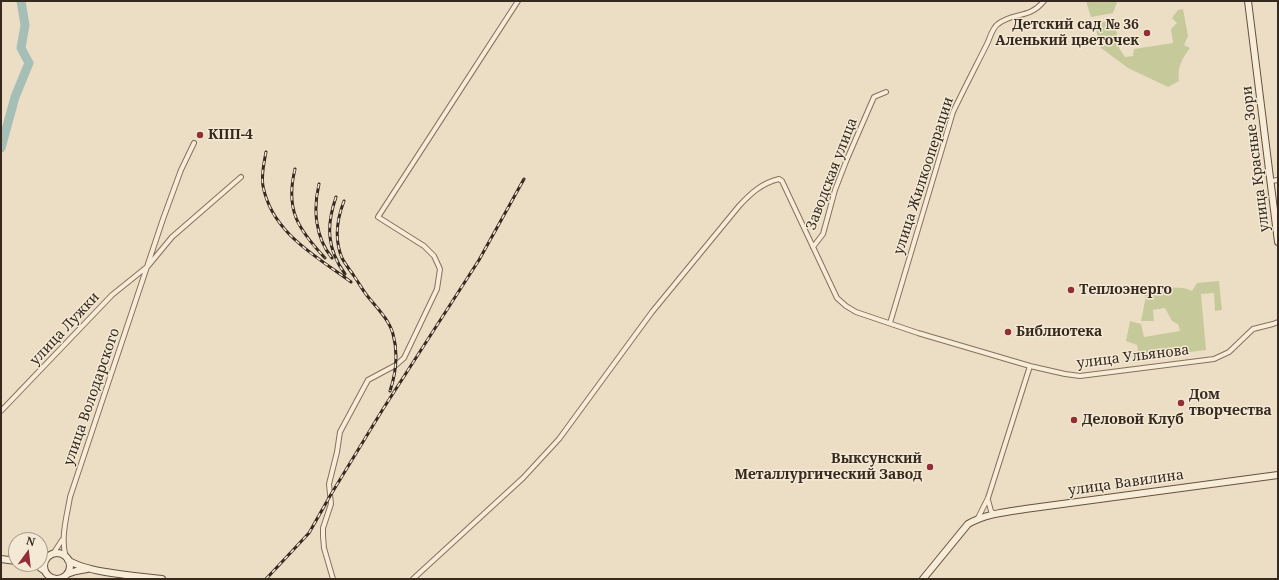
<!DOCTYPE html>
<html>
<head>
<meta charset="utf-8">
<style>
  body { margin:0 }
  #map { position:relative; width:1279px; height:580px; overflow:hidden; background:#ecdec5; font-family:"Noto Serif",serif }
  canvas { display:block }
  .frame { position:absolute; inset:0; border:2px solid #36291f; pointer-events:none }
  .north { position:absolute; left:8px; top:532px; width:40px; height:40px; box-sizing:border-box; background:#f3e9d4; border:1px solid #a79c8c; border-radius:50%; rotate:15deg; font-size:11px; font-weight:700; line-height:16px; text-align:center; color:#36291f }
  .north::after { content:''; display:block; margin:auto; width:14px; height:18px; background:#912f35; clip-path:polygon(50% 0,100% 100%,50% 72%,0 100%) }
</style>
</head>
<body>
<div id="map">
<canvas width="1279" height="580"></canvas>
<div class="frame"></div>
<div class="north">N</div>
</div>
<script>
const c = document.querySelector('canvas').getContext('2d');
c.lineJoin = 'round';
function fill(path, color) { c.fillStyle = color; c.fill(path, 'evenodd'); }
function strokePath(path, color, width, dash) { c.strokeStyle = color; c.lineWidth = width; c.lineCap = dash ? 'butt' : 'round'; c.setLineDash(dash || []); c.stroke(path); }
function drawText(font, color, halo, rows, align = 'center') {
  c.font = font + ' "Noto Serif",serif'; c.lineWidth = 3; c.setLineDash([]); c.textBaseline = 'middle'; c.strokeStyle = halo; c.fillStyle = color; for (const [text, x, y, turn = 0] of rows) {
    c.save(); c.translate(x, y); c.rotate((+turn || 0) * Math.PI / 180); c.textAlign = isNaN(turn) ? turn : align; if (halo) c.strokeText(text, 0, 0); c.fillText(text, 0, 0); c.restore();
  }
}
fill(new Path2D(`
  M 1086,1 L 1148,1 L 1117,2 L 1113,13 L 1091,17 Z
  M 1183,9 L 1188,36 L 1184,45 L 1190,48 C 1182,58 1177,68 1179,81 L 1168,87 L 1128,68 L 1101,48 L 1094,23 L 1108,21 L 1116,28 L 1119,48 L 1125,57 L 1133,56 L 1134,49 L 1173,43 L 1171,29 L 1177,23 L 1172,18 L 1178,10 Z
  M 1219,281 L 1222,310 L 1215,311 L 1214,293 L 1201,294 L 1206,350 L 1133,359 L 1131,352 L 1138,351 L 1137,345 L 1126,341 L 1130,321 L 1141,324 L 1144,337 L 1180,331 L 1178,324 L 1172,321 L 1165,308 L 1153,310 L 1154,321 L 1141,321 L 1146,296 L 1137,292 L 1138,286 L 1184,288 L 1192,291 L 1197,283 Z`), '#c6c999');
strokePath(new Path2D(`
  M 1,148 L 15,97 L 29,63 L 21,48 L 25,25 L 21,1`), '#a6bfb6', 9);
const street = new Path2D(`
  M 1271,181 L 1278,180
  M 813,247 L 823,234 L 835,190 L 847,159 L 874,97 L 886,92
  M 890,323 L 953,112 C 964,89 976,66 988,42 C 990,37 993,27 998,24 C 1015,11 1028,20 1044,1
  M 1,411 L 112,295 L 148,266 L 172,237 L 241,177
  M 988,500 L 991,511 L 994,514
  M 978,518 L 988,498 L 1030,366
  M 53,554 L 62,540
  M 66,558 C 60,538 67,516 70,497 L 163,219 L 181,170 L 194,143
  M 333,579 L 324,548 L 323,536 L 323,528 L 331,504 L 329,484 L 337,452 L 340,432 L 368,380 L 396,365 L 404,358 L 437,289 L 440,269 L 434,256 L 424,246 L 378,217 L 518,1
  M 413,579 L 523,478 L 559,439 L 652,312 L 739,206 C 751,193 762,183 779,179 L 782,181 L 837,298 L 846,306 L 856,312 L 918,333 L 1030,366 L 1065,374 L 1080,376 L 1214,359 L 1229,352 L 1253,329 L 1273,324 L 1278,322`);
const secondary = new Path2D(`
  M 1248,1 L 1278,242
  M44 566a13 13 0 1 1 26 0a13 13 0 1 1-26 0Z
  M 1,559 L 16,561
  M 68,560 C 87,573 137,576 162,579
  M 35,564 L 45,571
  M 67,574 L 76,571 L 87,569
  M 923,579 L 968,524 C 985,514 1005,512 1025,509 L 1278,475`);
strokePath(street, '#85705c', 6);
strokePath(secondary, '#67513f', 8);
strokePath(street, '#f7ecd8', 4);
strokePath(secondary, '#f7ecd8', 6);
const rail = new Path2D(`
  M 266,152 C 264,163 261,175 263,186 C 272,233 316,256 351,282
  M 295,169 C 285,210 298,229 325,258
  M 319,184 C 313,209 315,237 332,258
  M 336,197 C 326,226 327,249 345,274
  M 344,201 C 337,219 334,239 342,258 C 345,264 350,270 354,276 C 359,283 363,291 369,298 C 378,309 389,320 393,334 C 398,352 396,373 390,391
  M 266,579 L 309,533 L 330,496 L 383,409 L 479,260 L 524,179`);
strokePath(rail, '#36291f', 3);
strokePath(rail, '#f3e9d4', 1.5, [4.5]);
for (const [x, y, r, color] of [
  [1147,33,4,"#912f35"],
  [200,135,4,"#912f35"],
  [1071,290,4,"#912f35"],
  [1008,332,4,"#912f35"],
  [1181,403,4,"#912f35"],
  [1074,420,4,"#912f35"],
  [930,467,4,"#912f35"]
]) { const dot = new Path2D(); dot.arc(x, y, r, 0, 2 * Math.PI); c.fillStyle = color; c.fill(dot); strokePath(dot, '#f3e9d4', 1.5); }
drawText('bold 14px', '#36291f', '#f3e9d4', [
  ["Детский сад № 36",1139,25,"right"],
  ["Аленький цветочек",1139,41,"right"],
  ["КПП-4",208,135],
  ["Теплоэнерго",1079,290],
  ["Библиотека",1016,332],
  ["Дом",1189,395],
  ["творчества",1189,411],
  ["Деловой Клуб",1082,420],
  ["Выксунский",922,459,"right"],
  ["Металлургический Завод",922,475,"right"]
], 'left');
drawText('14px', '#36291f', '#f3e9d4', [
  ["улица Красные Зори",1256,159,-97],
  ["Заводская улица",832,174,-69],
  ["улица Жилкооперации",924,176,-72],
  ["улица Лужки",65,329,-47],
  ["улица Ульянова",1133,357,-7],
  ["улица Володарского",92,397,-71],
  ["улица Вавилина",1126,483,-8]
]);
</script>
</body>
</html>
